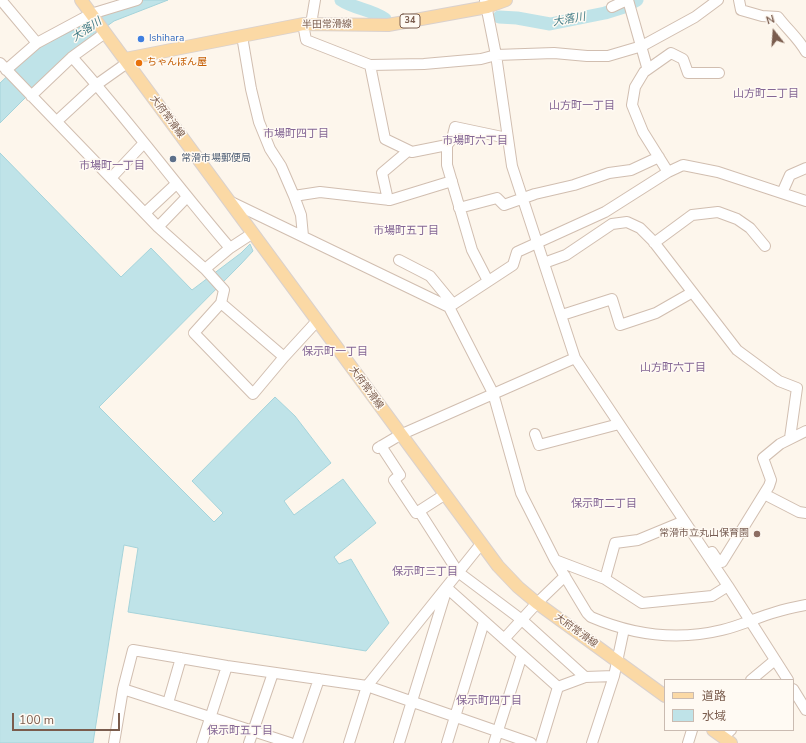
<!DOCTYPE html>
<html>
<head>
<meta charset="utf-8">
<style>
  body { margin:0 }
  #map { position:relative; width:806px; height:743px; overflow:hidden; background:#fdf6ec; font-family:"Nunito Sans","Noto Sans JP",sans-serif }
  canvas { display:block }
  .legend { position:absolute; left:664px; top:679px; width:130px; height:52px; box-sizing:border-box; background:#fffaf3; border:1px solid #cabbb1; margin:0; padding:5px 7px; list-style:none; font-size:12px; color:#7a5c4d }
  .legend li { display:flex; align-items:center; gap:8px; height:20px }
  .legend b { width:20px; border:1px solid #cabbb1 }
  .north { position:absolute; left:754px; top:12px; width:40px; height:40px; -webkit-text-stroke:3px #fffaf3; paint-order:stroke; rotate:343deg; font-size:11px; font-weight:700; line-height:16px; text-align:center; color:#7a5c4d }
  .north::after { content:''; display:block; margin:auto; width:14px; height:18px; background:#7a5c4d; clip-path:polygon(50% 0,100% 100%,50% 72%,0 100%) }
  .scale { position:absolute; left:12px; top:713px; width:108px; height:18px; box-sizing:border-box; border:2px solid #7a5c4d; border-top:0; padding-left:5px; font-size:12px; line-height:14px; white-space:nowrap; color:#7a5c4d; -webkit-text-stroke:3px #fffaf3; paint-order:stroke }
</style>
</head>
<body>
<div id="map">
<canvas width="806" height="743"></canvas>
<ul class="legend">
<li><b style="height:5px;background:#fbd9a5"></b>道路</li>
<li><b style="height:11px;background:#bfe3e8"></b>水域</li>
</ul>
<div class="north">N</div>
<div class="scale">100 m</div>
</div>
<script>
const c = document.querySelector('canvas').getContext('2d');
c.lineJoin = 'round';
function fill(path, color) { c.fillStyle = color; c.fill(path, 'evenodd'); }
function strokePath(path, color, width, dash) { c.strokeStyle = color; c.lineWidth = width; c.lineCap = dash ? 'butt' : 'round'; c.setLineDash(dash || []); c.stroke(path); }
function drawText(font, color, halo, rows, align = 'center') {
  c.font = font + ' "Nunito Sans","Noto Sans JP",sans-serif'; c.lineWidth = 3; c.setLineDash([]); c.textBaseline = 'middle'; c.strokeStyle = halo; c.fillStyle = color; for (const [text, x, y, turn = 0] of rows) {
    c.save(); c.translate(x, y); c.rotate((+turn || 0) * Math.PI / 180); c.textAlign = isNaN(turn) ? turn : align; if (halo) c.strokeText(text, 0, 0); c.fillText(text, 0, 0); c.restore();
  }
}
const water = new Path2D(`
  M 141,0 L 168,0 L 114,21 L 70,53 L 0,123 L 0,83 L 37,48 L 86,24 L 101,14 Z
  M 0,153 L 121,277 L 151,248 L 192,290 L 241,253 L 250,244 L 253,251 L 241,264 L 99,407 L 214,522 L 223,513 L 192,481 L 275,397 L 295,416 L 331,463 L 284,501 L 294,515 L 343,479 L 376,523 L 334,557 L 339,564 L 351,559 L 389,623 L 366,651 L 128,612 L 138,548 L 124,545 L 93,743 L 0,743 Z`);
fill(water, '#bfe3e8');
strokePath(water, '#a5d3da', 1);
strokePath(new Path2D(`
  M 341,0 C 354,9 371,9 385,19
  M 499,17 L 517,18 L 550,24 L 605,13 L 624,7 L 637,0`), '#bfe3e8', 13);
const minor = new Path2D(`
  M 1,0 L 37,43
  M 485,0 L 496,55 L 512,166 L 575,358 L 728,586 L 788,680
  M 628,0 L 647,67
  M 739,0 L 741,10 L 762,16 L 778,17 C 787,29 799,39 806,52
  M 612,7 L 627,0
  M 303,24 L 306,40 L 370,65 L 424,64 L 481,59 L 496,55 L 554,53 L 587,56 L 608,56 L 642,46 L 695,17 L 718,0
  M 311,24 L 315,0
  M 242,36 L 251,89 L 259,122 L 270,149 L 281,166 L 294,196 L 301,215 L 303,236
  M 72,57 C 127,118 176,185 230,248
  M 0,63 L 158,227 L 205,269 L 224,290 L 221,303 L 284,357 L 317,321
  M 370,65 L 385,139 L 412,152 L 447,145 L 452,139 L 455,127 L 507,138
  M 6,70 L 37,43 L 91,14 L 137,0
  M 31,96 L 72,57 L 105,33
  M 57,121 L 96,85 L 127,63
  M 447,145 L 447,165 L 472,250 L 488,281
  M 668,172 L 643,132 L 632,105 L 635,87 L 644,72 L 671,53 L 683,59 L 688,73 L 719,73
  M 111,178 L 143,144
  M 782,193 L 790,175 L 806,168
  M 294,196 L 320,192 L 390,200 L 452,181
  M 388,200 L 382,173 L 408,151
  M 229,201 L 449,307 L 493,393 L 521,493 L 555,560 L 587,613 L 591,617 C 633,635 677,641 722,630 C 740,626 758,617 776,612 C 786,609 796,607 806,605
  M 459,208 L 497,198 L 504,205 L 535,194 L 574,185 L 609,173 L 631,170 L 659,157
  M 145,213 L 176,184
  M 158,227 L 186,198
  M 654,243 L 692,215 L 718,212 L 737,219 L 750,228 L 765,246
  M 399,260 L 430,276 L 453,304
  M 544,263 L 566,255 L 612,224 L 627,222 L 640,228 L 653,241 L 737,350 L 779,381 L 797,388 L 790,438
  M 205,269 L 230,248 L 253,233
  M 221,303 L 194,333 L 253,394 L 284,357
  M 449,307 L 513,265 L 517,252 L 605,212 L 668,172 L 683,165 L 718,172 L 806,201
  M 562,315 L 612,299 L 620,325 L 656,313 L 691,293
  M 535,434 L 539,445 L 619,424
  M 381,446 L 400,475 L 394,480 L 416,513 L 444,495
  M 378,448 L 400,435 L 575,358
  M 764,494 L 799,512 L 806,513
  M 419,511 L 458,572 L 522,620 L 585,677
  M 712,552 L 718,561 L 722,562 L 769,486 L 771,480 L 763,458 L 780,444 L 806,431
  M 555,560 L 605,579 L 642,603 L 712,596 L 728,586
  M 605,579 L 615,543 L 638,540 L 684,521
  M 504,639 L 537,603 L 565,576
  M 751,680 L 775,660
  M 123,689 L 290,743
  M 793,689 L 806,710
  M 168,703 L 181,658
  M 723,737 L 731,730
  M 114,743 L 123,689 L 133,650 L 227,666 L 367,686 L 531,743
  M 202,743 L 227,666
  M 249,743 L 273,673
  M 297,743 L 319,679
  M 349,743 L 367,686 L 481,544
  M 399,743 L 447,588 L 558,687
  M 447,743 L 484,622
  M 494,743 L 522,655
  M 541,743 L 558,687 L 585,677 L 614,676
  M 592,743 L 614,676 L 624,629
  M 688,743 L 692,730`);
const major = new Path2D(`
  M 81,0 L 498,566 L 518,587 L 537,603 L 665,696
  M 125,59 L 303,24 L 388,25 L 487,7 L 506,0
  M 713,730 L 731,743`);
strokePath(minor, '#d1beb0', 12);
strokePath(major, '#dad1cd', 14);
strokePath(minor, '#fff', 10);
strokePath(major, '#fbd9a5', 12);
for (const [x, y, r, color] of [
  [141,39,4,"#3f7fe0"],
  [139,63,4,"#e8710a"],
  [173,159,4,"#5c6f8a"],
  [757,534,4,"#8d6e63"]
]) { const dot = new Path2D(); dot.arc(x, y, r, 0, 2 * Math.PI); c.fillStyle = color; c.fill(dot); strokePath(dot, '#fffaf3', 1.5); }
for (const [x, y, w] of [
  [410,21,20]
]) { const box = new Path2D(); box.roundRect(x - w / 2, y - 7, w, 14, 3); c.fillStyle = '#fffaf3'; c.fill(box); strokePath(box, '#7a5c4d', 1); }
drawText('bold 9px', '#7a5c4d', null, [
  ["34",410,21]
]);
drawText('10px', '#7a5c4d', '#fffaf3', [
  ["半田常滑線",327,25,-1],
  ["大府常滑線",167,117,53],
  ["大府常滑線",366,388,54],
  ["大府常滑線",576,631,36]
]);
drawText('10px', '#366cbe', '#fffaf3', [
  ["Ishihara",149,39]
], 'left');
drawText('10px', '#c56008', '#fffaf3', [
  ["ちゃんぽん屋",147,63]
], 'left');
drawText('10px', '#4e5e75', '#fffaf3', [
  ["常滑市場郵便局",181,159]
], 'left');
drawText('10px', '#785e54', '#fffaf3', [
  ["常滑市立丸山保育園",749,534]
], 'right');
drawText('italic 11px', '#437c86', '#fffaf3', [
  ["大落川",569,20,-10],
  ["大落川",87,30,-34]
]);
drawText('11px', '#846695', '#fffaf3', [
  ["山方町二丁目",766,94],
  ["山方町一丁目",582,106],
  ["市場町四丁目",296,134],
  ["市場町六丁目",475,141],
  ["市場町一丁目",112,166],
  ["市場町五丁目",406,231],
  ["保示町一丁目",335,352],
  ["山方町六丁目",673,368],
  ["保示町二丁目",604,504],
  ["保示町三丁目",425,572],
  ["保示町四丁目",489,701],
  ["保示町五丁目",240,731]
]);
</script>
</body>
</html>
